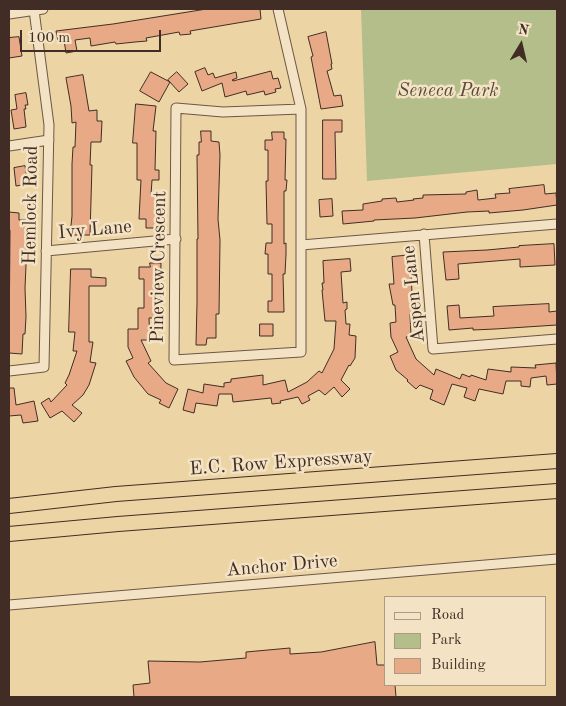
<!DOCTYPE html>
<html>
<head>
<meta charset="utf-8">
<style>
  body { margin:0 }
  #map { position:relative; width:566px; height:706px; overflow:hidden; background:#edd4a5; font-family:"Old Standard TT",serif }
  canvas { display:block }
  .frame { position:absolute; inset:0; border:10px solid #412d25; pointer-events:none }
  .legend { position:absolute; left:384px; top:596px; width:162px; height:90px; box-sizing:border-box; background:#f3e3c4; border:1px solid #ac9a84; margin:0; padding:6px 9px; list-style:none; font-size:15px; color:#412d25 }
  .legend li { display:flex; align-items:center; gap:10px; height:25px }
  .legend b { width:25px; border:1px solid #ac9a84 }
  .north { position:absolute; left:496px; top:20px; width:50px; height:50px; -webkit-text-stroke:4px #f3e3c4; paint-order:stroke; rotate:9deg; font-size:14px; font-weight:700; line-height:20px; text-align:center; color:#412d25 }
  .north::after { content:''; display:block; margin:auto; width:18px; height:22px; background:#412d25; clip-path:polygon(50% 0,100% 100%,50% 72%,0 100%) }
  .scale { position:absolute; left:20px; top:30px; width:141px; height:22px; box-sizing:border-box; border:2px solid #412d25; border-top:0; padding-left:6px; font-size:15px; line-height:18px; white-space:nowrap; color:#412d25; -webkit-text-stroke:4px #f3e3c4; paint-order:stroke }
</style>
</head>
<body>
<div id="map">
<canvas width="566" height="706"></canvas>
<div class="frame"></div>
<ul class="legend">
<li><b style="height:6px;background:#f3e3c4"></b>Road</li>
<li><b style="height:14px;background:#b3be8a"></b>Park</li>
<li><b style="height:14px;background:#e8a986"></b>Building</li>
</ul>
<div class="north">N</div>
<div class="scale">100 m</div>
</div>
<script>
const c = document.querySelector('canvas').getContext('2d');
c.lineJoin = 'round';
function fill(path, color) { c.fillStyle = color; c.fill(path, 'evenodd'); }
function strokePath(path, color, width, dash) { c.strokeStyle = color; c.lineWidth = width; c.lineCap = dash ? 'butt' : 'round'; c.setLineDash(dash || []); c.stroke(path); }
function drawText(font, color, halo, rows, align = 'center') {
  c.font = font + ' "Old Standard TT",serif'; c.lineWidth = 5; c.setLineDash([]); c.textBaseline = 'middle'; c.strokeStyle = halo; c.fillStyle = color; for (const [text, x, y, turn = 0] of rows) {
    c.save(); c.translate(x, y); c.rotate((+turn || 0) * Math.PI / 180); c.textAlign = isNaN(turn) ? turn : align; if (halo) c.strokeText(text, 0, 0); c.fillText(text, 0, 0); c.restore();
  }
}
fill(new Path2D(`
  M 361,9 L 557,9 L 557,164 L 367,181 Z`), '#b3be8a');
const building = new Path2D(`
  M 207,9 L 260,9 L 261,19 L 190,31 L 191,34 L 180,35 L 179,32 L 146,38 L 147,41 L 135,42 L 116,44 L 115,42 L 91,46 L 90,38 L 75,40 L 77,51 L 66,53 L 64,40 L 58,41 L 56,31 L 113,24 Z
  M 326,32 L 332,64 L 331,64 L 332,69 L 327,71 L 334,96 L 341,95 L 343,106 L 321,109 L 311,57 L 313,56 L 308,37 Z
  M 19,37 L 22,56 L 9,58 L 9,38 Z
  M 205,68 L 208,75 L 213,73 L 215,78 L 236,72 L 237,78 L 232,80 L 233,81 L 271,71 L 273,79 L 278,78 L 281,88 L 275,89 L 276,92 L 265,95 L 264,91 L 247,95 L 246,91 L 225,97 L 222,83 L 202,91 L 195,72 Z
  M 151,72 L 170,82 L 159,102 L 140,91 Z
  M 177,72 L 188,84 L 179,92 L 168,80 Z
  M 83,75 L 89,111 L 97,110 L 97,121 L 102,121 L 101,142 L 91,142 L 90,165 L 92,165 L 90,235 L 70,235 L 72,216 L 72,164 L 73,147 L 75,147 L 76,122 L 72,123 L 71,106 L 66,78 Z
  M 26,93 L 28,105 L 25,105 L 26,109 L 24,109 L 26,127 L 14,129 L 11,110 L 17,109 L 15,95 Z
  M 136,104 L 156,106 L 153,131 L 156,131 L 155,170 L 159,170 L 159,180 L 152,180 L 151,195 L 160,195 L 161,219 L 156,219 L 156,228 L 146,228 L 146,219 L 139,219 L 141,180 L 137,180 L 137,143 L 133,143 Z
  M 323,120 L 342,120 L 342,132 L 335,132 L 336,179 L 323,179 Z
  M 201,131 L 211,131 L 211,141 L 219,142 L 220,155 L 218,219 L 220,240 L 219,314 L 216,314 L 216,338 L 207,338 L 206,345 L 196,345 L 197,303 L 197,239 L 198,239 L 197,155 L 199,155 L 199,142 L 201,142 Z
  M 272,132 L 284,132 L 284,139 L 286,139 L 285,180 L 287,180 L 286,191 L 284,191 L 284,244 L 286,243 L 286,254 L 285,274 L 283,274 L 284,312 L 268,312 L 268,301 L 272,301 L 272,274 L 268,274 L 268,254 L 265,254 L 266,243 L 272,243 L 272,224 L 267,224 L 266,181 L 268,181 L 268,150 L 265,150 L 265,140 L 272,140 Z
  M 25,166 L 28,184 L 16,186 L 14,168 Z
  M 544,185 L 545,194 L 556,193 L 557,205 L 523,210 L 489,213 L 489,211 L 467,212 L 415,218 L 374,220 L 374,221 L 343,224 L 342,211 L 363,210 L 363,204 L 382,201 L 382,199 L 396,198 L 397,202 L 414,200 L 413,199 L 423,198 L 423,195 L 466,194 L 466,192 L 477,190 L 478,200 L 496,198 L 495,194 L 510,193 L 509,189 Z
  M 332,199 L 333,216 L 320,217 L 319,200 Z
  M 9,212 L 19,213 L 19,220 L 28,220 L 25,288 L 26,317 L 25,334 L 23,334 L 22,354 L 9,353 L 10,230 L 9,230 Z
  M 554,244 L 555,265 L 520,267 L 520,259 L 458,264 L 459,279 L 446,280 L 443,252 L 487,250 L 519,247 L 519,246 Z
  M 412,255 L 413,273 L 411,273 L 413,314 L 410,314 L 411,336 L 406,337 L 416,359 L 434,375 L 436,369 L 460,379 L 462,374 L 470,377 L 471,375 L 486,380 L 488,369 L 511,372 L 511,367 L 536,368 L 535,365 L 556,363 L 557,384 L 547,385 L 546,376 L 531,378 L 530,387 L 521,386 L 521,381 L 506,381 L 503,394 L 479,389 L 475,401 L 464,397 L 467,388 L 452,384 L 444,405 L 430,399 L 433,390 L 420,385 L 416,389 L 407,381 L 408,380 L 396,370 L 390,356 L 398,352 L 391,337 L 390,323 L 396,322 L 395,305 L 393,305 L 389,284 L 394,284 L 392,257 Z
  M 350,259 L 351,271 L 341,272 L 343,303 L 347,302 L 347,309 L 345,310 L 346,324 L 350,324 L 349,335 L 356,336 L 355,358 L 350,366 L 349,365 L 341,380 L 350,389 L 342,397 L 334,387 L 325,395 L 319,390 L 308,396 L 310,400 L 302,404 L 298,397 L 280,401 L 281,403 L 272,404 L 271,398 L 233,402 L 232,394 L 219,394 L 217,406 L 196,403 L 194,413 L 183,410 L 188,389 L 203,393 L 204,384 L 224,387 L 224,383 L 231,382 L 231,379 L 263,375 L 263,385 L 285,380 L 288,392 L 307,382 L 319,371 L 322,373 L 334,349 L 336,321 L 325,321 L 322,290 L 323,290 L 322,283 L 324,283 L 323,261 Z
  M 150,263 L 161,263 L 160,318 L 149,318 L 150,340 L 141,340 L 151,361 L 148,363 L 166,383 L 178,389 L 169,408 L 159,403 L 161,400 L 148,394 L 134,377 L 126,361 L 133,358 L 128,347 L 128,329 L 138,329 L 138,308 L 144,308 L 144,279 L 139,279 L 139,267 L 150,267 Z
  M 71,269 L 91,269 L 91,277 L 106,278 L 106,286 L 89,286 L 89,342 L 93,342 L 90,362 L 96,363 L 89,385 L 83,395 L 72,405 L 82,413 L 74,422 L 62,411 L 50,418 L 41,403 L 49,398 L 51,402 L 67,385 L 65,383 L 69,375 L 77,351 L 73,351 L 75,332 L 69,332 Z
  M 549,304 L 549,312 L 557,311 L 557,325 L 495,329 L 473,330 L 473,328 L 449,330 L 447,306 L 459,305 L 460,318 L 494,316 L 493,307 Z
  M 260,324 L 273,324 L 273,336 L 260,336 Z
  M 9,388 L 14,388 L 16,405 L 34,401 L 38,421 L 23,423 L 21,415 L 9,416 Z
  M 375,642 L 377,665 L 385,665 L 385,685 L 395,685 L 396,697 L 134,697 L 133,685 L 150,683 L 148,661 L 200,662 L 246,658 L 246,652 L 290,648 L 290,654 L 321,652 Z`);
fill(building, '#e8a986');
strokePath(building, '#412d25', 1);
const minor = new Path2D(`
  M 278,9 L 301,109 L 301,352 L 174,360 L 176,108 L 223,112 L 301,109
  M 9,14 L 43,9
  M 9,146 L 49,140
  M 424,234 L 433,349 L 557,339
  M 301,245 L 557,224
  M 46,251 L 176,239
  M 9,371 L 44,367 L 49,125 L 34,10
  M 9,605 L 557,559`);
const highway = new Path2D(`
  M 9,506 L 116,494 L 557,461
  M 9,534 L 118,524 L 557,491`);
strokePath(minor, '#6c5745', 11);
strokePath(highway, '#412d25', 16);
strokePath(minor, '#f3e3c4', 9);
strokePath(highway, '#edd4a5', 14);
drawText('italic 19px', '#584a39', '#f3e3c4', [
  ["Seneca Park",448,91]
]);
drawText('19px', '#412d25', '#f3e3c4', [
  ["Hemlock Road",31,205,-89],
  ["Ivy Lane",95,230,-5],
  ["Pineview Crescent",159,267,-89],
  ["Aspen Lane",414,294,-96],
  ["E.C. Row Expressway",281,463,-4],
  ["Anchor Drive",282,566,-5]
]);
</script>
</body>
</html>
